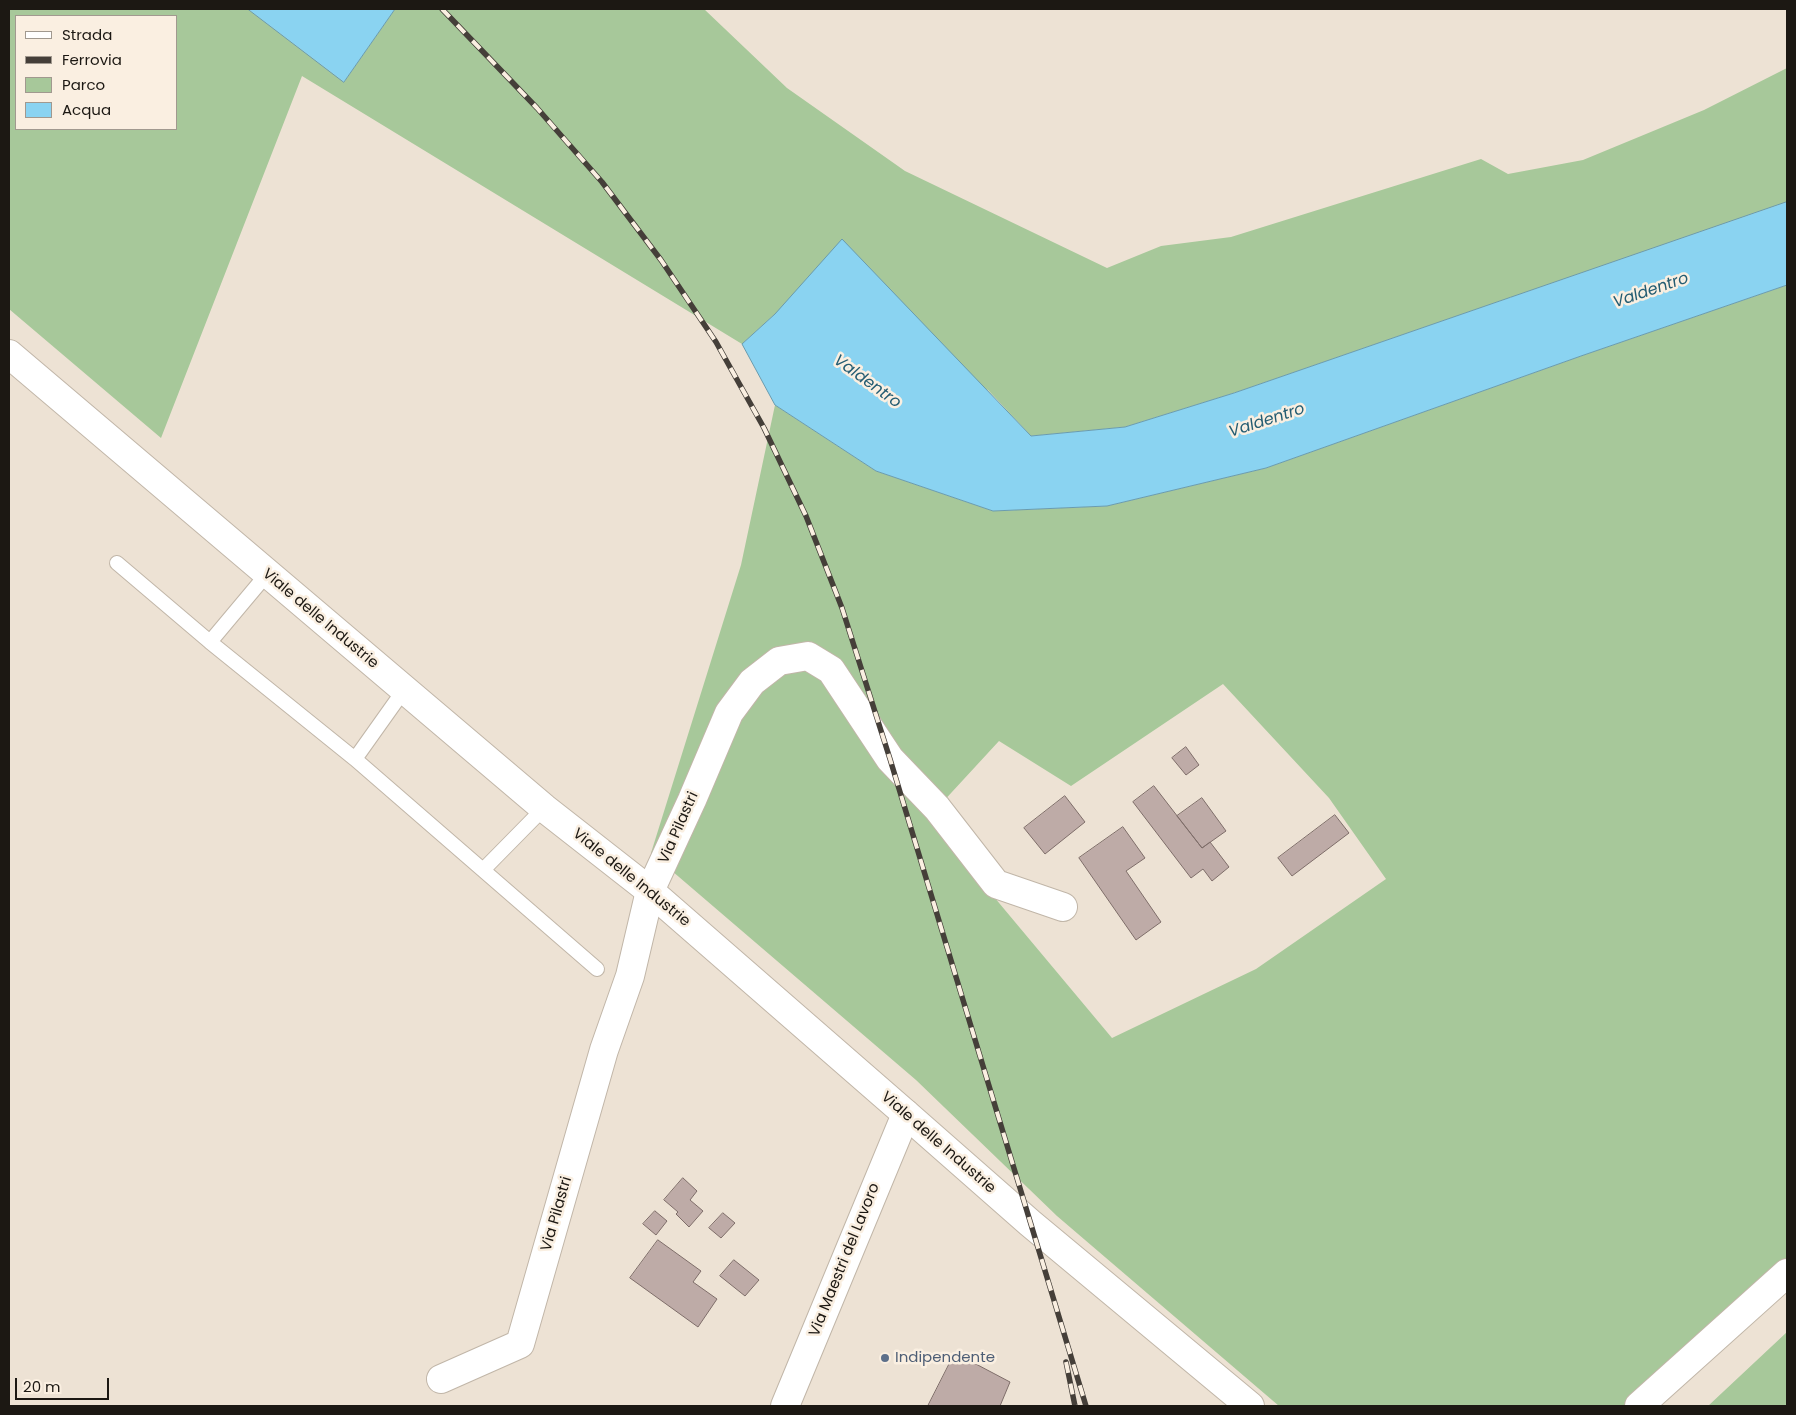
<!DOCTYPE html>
<html>
<head>
<meta charset="utf-8">
<style>
  body { margin:0 }
  #map { position:relative; width:1796px; height:1415px; overflow:hidden; background:#ede2d4; font-family:Poppins,sans-serif }
  canvas { display:block }
  .frame { position:absolute; inset:0; border:10px solid #1c1813; pointer-events:none }
  .legend { position:absolute; left:15px; top:15px; width:162px; height:115px; box-sizing:border-box; background:#faefe1; border:1px solid #a1998f; margin:0; padding:6px 9px; list-style:none; font-size:15px; color:#1c1813 }
  .legend li { display:flex; align-items:center; gap:10px; height:25px }
  .legend b { width:25px; border:1px solid #a1998f }
  .scale { position:absolute; left:15px; top:1378px; width:94px; height:22px; box-sizing:border-box; border:2px solid #1c1813; border-top:0; padding-left:6px; font-size:15px; line-height:18px; white-space:nowrap; color:#1c1813; -webkit-text-stroke:4px #faefe1; paint-order:stroke }
</style>
</head>
<body>
<div id="map">
<canvas width="1796" height="1415"></canvas>
<div class="frame"></div>
<ul class="legend">
<li><b style="height:6px;background:#fff"></b>Strada</li>
<li><b style="height:6px;background:#453f39"></b>Ferrovia</li>
<li><b style="height:14px;background:#a7c89a"></b>Parco</li>
<li><b style="height:14px;background:#8ad3f1"></b>Acqua</li>
</ul>
<div class="scale">20 m</div>
</div>
<script>
const c = document.querySelector('canvas').getContext('2d');
c.lineJoin = 'round';
function fill(path, color) { c.fillStyle = color; c.fill(path, 'evenodd'); }
function strokePath(path, color, width, dash) { c.strokeStyle = color; c.lineWidth = width; c.lineCap = dash ? 'butt' : 'round'; c.setLineDash(dash || []); c.stroke(path); }
function drawText(font, color, halo, rows, align = 'center') {
  c.font = font + ' Poppins,sans-serif'; c.lineWidth = 5; c.setLineDash([]); c.textBaseline = 'middle'; c.strokeStyle = halo; c.fillStyle = color; for (const [text, x, y, turn = 0] of rows) {
    c.save(); c.translate(x, y); c.rotate((+turn || 0) * Math.PI / 180); c.textAlign = isNaN(turn) ? turn : align; if (halo) c.strokeText(text, 0, 0); c.fillText(text, 0, 0); c.restore();
  }
}
fill(new Path2D(`
  M 9,9 L 248,9 L 344,82 L 395,9 L 704,9 L 787,88 L 905,171 L 1107,268 L 1161,246 L 1231,237 L 1481,159 L 1508,174 L 1583,160 L 1704,110 L 1787,68 L 1787,202 L 1234,393 L 1125,427 L 1031,436 L 988,390 L 775,314 L 742,344 L 302,76 L 161,438 L 9,309 ZM 16,16 L 176,16 L 176,129 L 16,129 Z
  M 1787,285 L 1787,1267 L 1640,1406 L 1279,1406 L 1057,1216 L 916,1080 L 651,853 L 741,565 L 775,405 L 876,471 L 993,511 L 1107,506 L 1266,468 L 1581,356 ZM 1223,684 L 1329,798 L 1386,879 L 1256,969 L 1112,1038 L 928,818 L 999,741 L 1071,786 Z
  M 1787,1332 L 1787,1406 L 1708,1406 Z`), '#a7c89a');
const water = new Path2D(`
  M 248,9 L 395,9 L 344,82 Z
  M 1787,202 L 1787,285 L 1581,356 L 1266,468 L 1107,506 L 993,511 L 876,471 L 775,405 L 742,344 L 775,314 L 842,239 L 1031,436 L 1125,427 L 1234,393 Z`);
fill(water, '#8ad3f1');
strokePath(water, '#699bae', 1);
const building = new Path2D(`
  M 1186,747 L 1199,765 L 1186,775 L 1172,758 Z
  M 1154,786 L 1202,848 L 1210,842 L 1229,867 L 1212,881 L 1203,869 L 1191,878 L 1133,802 Z
  M 1065,796 L 1085,822 L 1045,854 L 1024,828 Z
  M 1202,798 L 1226,831 L 1202,848 L 1177,816 Z
  M 1335,815 L 1349,833 L 1292,876 L 1278,858 Z
  M 1123,827 L 1145,858 L 1126,871 L 1161,922 L 1136,940 L 1079,858 Z
  M 683,1178 L 697,1191 L 690,1200 L 703,1211 L 689,1227 L 676,1214 L 678,1212 L 664,1200 Z
  M 655,1211 L 667,1221 L 656,1235 L 643,1224 Z
  M 723,1213 L 735,1223 L 721,1238 L 709,1228 Z
  M 658,1240 L 701,1271 L 693,1282 L 717,1299 L 698,1327 L 630,1278 Z
  M 734,1260 L 759,1280 L 745,1296 L 720,1276 Z
  M 955,1353 L 1010,1382 L 1000,1406 L 928,1406 Z`);
fill(building, '#beaba7');
strokePath(building, '#7e6d69', 1);
const service = new Path2D(`
  M 117,563 L 210,642 L 355,759 L 597,969
  M 210,642 L 267,574
  M 355,759 L 404,690
  M 483,870 L 544,808`);
const minor = new Path2D(`
  M 906,1114 L 1030,1223 L 1250,1406
  M 441,1379 L 520,1344 L 604,1050 L 630,976 L 650,891 L 692,800 L 729,713 L 752,682 L 779,661 L 808,656 L 831,670 L 890,759 L 937,808 L 996,884 L 1063,907
  M 1639,1406 L 1787,1273`);
const tertiary = new Path2D(`
  M 9,354 L 544,808 L 650,891 L 906,1114 L 785,1406`);
strokePath(service, '#c1b6a8', 16);
strokePath(minor, '#c1b6a8', 30);
strokePath(tertiary, '#c1b6a8', 30);
strokePath(service, '#fff', 14);
strokePath(minor, '#fff', 28);
strokePath(tertiary, '#fff', 28);
const rail = new Path2D(`
  M 442,9 L 537,108 L 602,182 L 661,260 L 716,342 L 764,428 L 806,516 L 842,608 L 890,759 L 1086,1406
  M 1066,1362 L 1075,1406`);
strokePath(rail, '#453f39', 5.5);
strokePath(rail, '#faefe1', 4, [11]);
for (const [x, y, r, color] of [
  [885,1358,5,"#5c6f8a"]
]) { const dot = new Path2D(); dot.arc(x, y, r, 0, 2 * Math.PI); c.fillStyle = color; c.fill(dot); strokePath(dot, '#faefe1', 2); }
drawText('15px', '#1c1813', '#faefe1', [
  ["Viale delle Industrie",320,619,40],
  ["Via Pilastri",679,828,-66],
  ["Viale delle Industrie",631,878,39],
  ["Viale delle Industrie",938,1143,41],
  ["Via Pilastri",557,1214,-74],
  ["Via Maestri del Lavoro",845,1260,-68]
]);
drawText('15px', '#4e5e75', '#faefe1', [
  ["Indipendente",895,1358]
], 'left');
drawText('italic 16px', '#235c72', '#faefe1', [
  ["Valdentro",1651,291,-19],
  ["Valdentro",867,382,36],
  ["Valdentro",1267,421,-18]
]);
</script>
</body>
</html>
